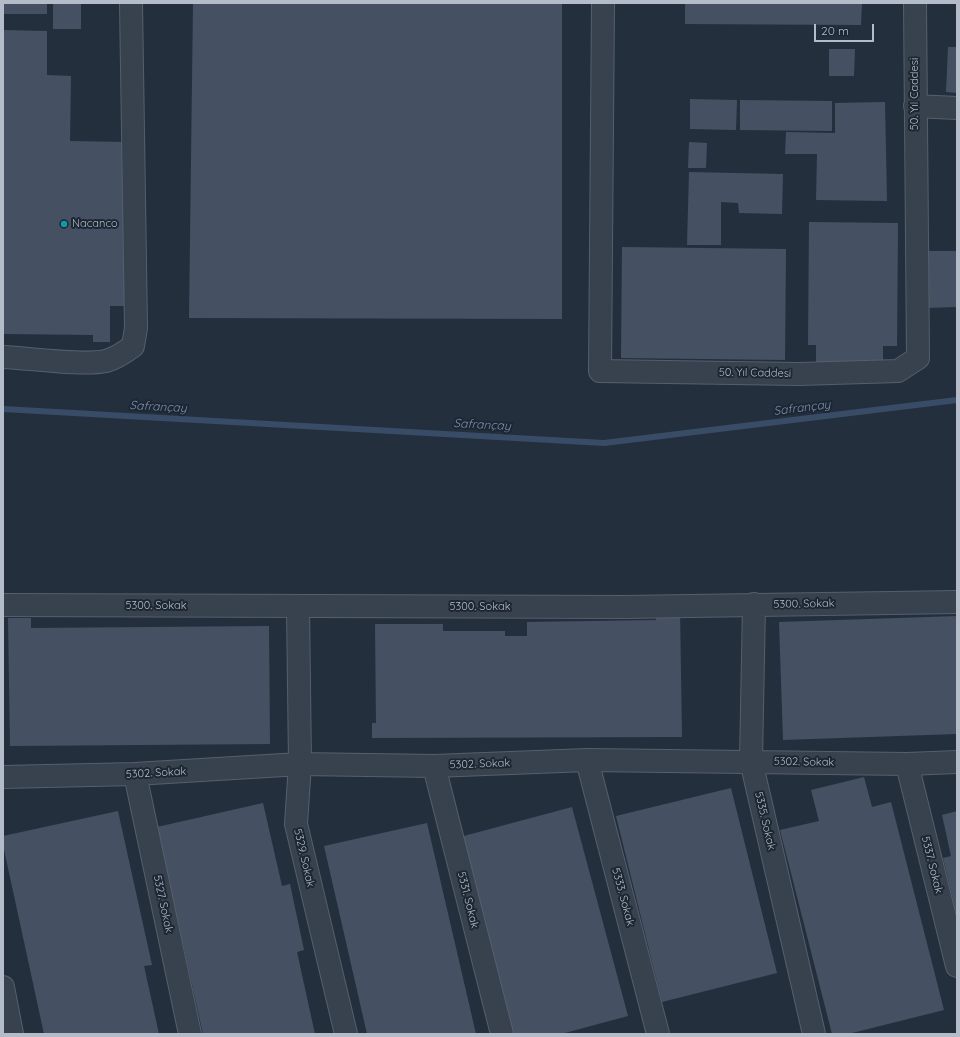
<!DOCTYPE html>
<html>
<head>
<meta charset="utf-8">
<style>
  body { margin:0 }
  #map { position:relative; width:960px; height:1037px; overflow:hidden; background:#242f3e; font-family:Quicksand,sans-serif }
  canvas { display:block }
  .frame { position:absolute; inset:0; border:4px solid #b4bcc9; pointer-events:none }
  .scale { position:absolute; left:814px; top:24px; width:60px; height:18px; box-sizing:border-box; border:2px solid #b4bcc9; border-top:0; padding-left:5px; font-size:12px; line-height:14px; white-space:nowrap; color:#b4bcc9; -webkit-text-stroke:3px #1d2633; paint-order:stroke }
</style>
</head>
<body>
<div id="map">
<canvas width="960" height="1037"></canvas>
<div class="frame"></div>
<div class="scale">20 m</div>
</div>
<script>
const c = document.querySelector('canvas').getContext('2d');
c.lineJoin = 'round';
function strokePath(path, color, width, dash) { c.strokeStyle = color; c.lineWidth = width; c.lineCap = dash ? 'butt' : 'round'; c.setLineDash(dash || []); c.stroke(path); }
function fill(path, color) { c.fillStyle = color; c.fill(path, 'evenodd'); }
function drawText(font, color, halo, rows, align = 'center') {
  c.font = font + ' Quicksand,sans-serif'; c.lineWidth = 4; c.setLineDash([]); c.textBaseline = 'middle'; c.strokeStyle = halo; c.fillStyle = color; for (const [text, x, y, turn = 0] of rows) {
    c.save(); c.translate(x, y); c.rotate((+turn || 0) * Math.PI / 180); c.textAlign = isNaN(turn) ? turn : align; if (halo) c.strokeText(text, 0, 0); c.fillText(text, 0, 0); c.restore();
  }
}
strokePath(new Path2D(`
  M 3,409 L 604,443 L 957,400`), '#394c67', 6);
fill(new Path2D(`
  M 3,3 L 47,3 L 47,14 L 3,14 Z
  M 53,3 L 81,3 L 81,29 L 53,29 Z
  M 193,3 L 562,3 L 562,319 L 189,318 Z
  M 685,3 L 862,3 L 861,25 L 685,24 Z
  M 3,30 L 47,31 L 47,75 L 71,76 L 70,141 L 126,142 L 125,306 L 110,306 L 110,342 L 93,342 L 93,335 L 3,334 Z
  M 948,47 L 957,47 L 957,93 L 946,92 Z
  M 829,49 L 855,49 L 854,76 L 829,76 Z
  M 690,99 L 737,100 L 736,130 L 690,129 Z
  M 740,100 L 832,101 L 832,131 L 740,130 Z
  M 885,102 L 887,201 L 816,200 L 817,154 L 785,154 L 786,132 L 835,133 L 835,103 Z
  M 689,142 L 707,143 L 706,168 L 688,168 Z
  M 689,172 L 783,174 L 782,214 L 739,213 L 738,203 L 721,202 L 721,245 L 687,245 Z
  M 809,222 L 898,223 L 897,346 L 883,346 L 883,365 L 816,364 L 816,345 L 808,345 Z
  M 622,247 L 786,249 L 785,360 L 621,358 Z
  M 925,251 L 957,251 L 957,307 L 925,308 Z
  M 656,610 L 680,610 L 682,737 L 372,738 L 372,723 L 376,723 L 375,624 L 443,624 L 443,631 L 505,631 L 505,636 L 527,636 L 527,622 L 656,620 Z
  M 957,616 L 957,734 L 783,740 L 779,622 Z
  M 8,618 L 31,618 L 31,628 L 269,626 L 270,744 L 10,746 Z
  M 864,777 L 872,807 L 891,802 L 944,1010 L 848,1034 L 832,1034 L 780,830 L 819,821 L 811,790 Z
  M 731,788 L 777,973 L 662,1002 L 616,816 Z
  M 263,803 L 282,886 L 290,884 L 304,950 L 297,952 L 315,1034 L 203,1034 L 157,827 Z
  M 572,807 L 628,1016 L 561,1034 L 512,1034 L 460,837 Z
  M 118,811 L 152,965 L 144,966 L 159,1034 L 44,1034 L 3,845 L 3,836 Z
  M 957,811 L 957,913 L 956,913 L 943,858 L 951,856 L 942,815 Z
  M 427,823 L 476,1034 L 367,1034 L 324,846 Z`), '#455162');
const minor = new Path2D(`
  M 603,3 L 600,371 L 799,374 L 898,371 L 918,358 L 915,3
  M 915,106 L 957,108
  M 3,357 C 30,358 81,366 106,361 C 116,358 124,353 133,346 L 136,328 L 131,3
  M 754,604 L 751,761 L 814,1034
  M 3,605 L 624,607 L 957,602
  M 298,607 L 300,764 L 296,824 L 346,1034
  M 587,760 L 658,1034
  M 907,764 L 957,966
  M 434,766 L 502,1034
  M 135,774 L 190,1034
  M 3,777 L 135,774 L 300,764 L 434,766 L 587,760 L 907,764 L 957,762
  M 3,987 L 12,1034`);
strokePath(minor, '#565f6c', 24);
strokePath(minor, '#38414e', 22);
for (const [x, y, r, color] of [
  [64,224,4,"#0f9aa8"]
]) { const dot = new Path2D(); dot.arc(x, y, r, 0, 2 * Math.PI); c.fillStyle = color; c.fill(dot); strokePath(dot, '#1d2633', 1.5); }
drawText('11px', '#b4bcc9', '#1d2633', [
  ["50. Yıl Caddesi",915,94,-90],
  ["50. Yıl Caddesi",755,373,1],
  ["5300. Sokak",804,604,-1],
  ["5300. Sokak",156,606],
  ["5300. Sokak",480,607],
  ["5302. Sokak",804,762,1],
  ["5302. Sokak",480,764,-2],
  ["5302. Sokak",156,773,-3],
  ["5335. Sokak",765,821,77],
  ["5329. Sokak",304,858,77],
  ["5337. Sokak",932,865,76],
  ["5333. Sokak",623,897,75],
  ["5331. Sokak",468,900,76],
  ["5327. Sokak",163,904,78]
]);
drawText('11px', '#b4bcc9', '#1d2633', [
  ["Nacanco",72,224]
], 'left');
drawText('italic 12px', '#7c92b1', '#1d2633', [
  ["Safrançay",158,407,3],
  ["Safrançay",802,408,-7],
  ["Safrançay",482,425,3]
]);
</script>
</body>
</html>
